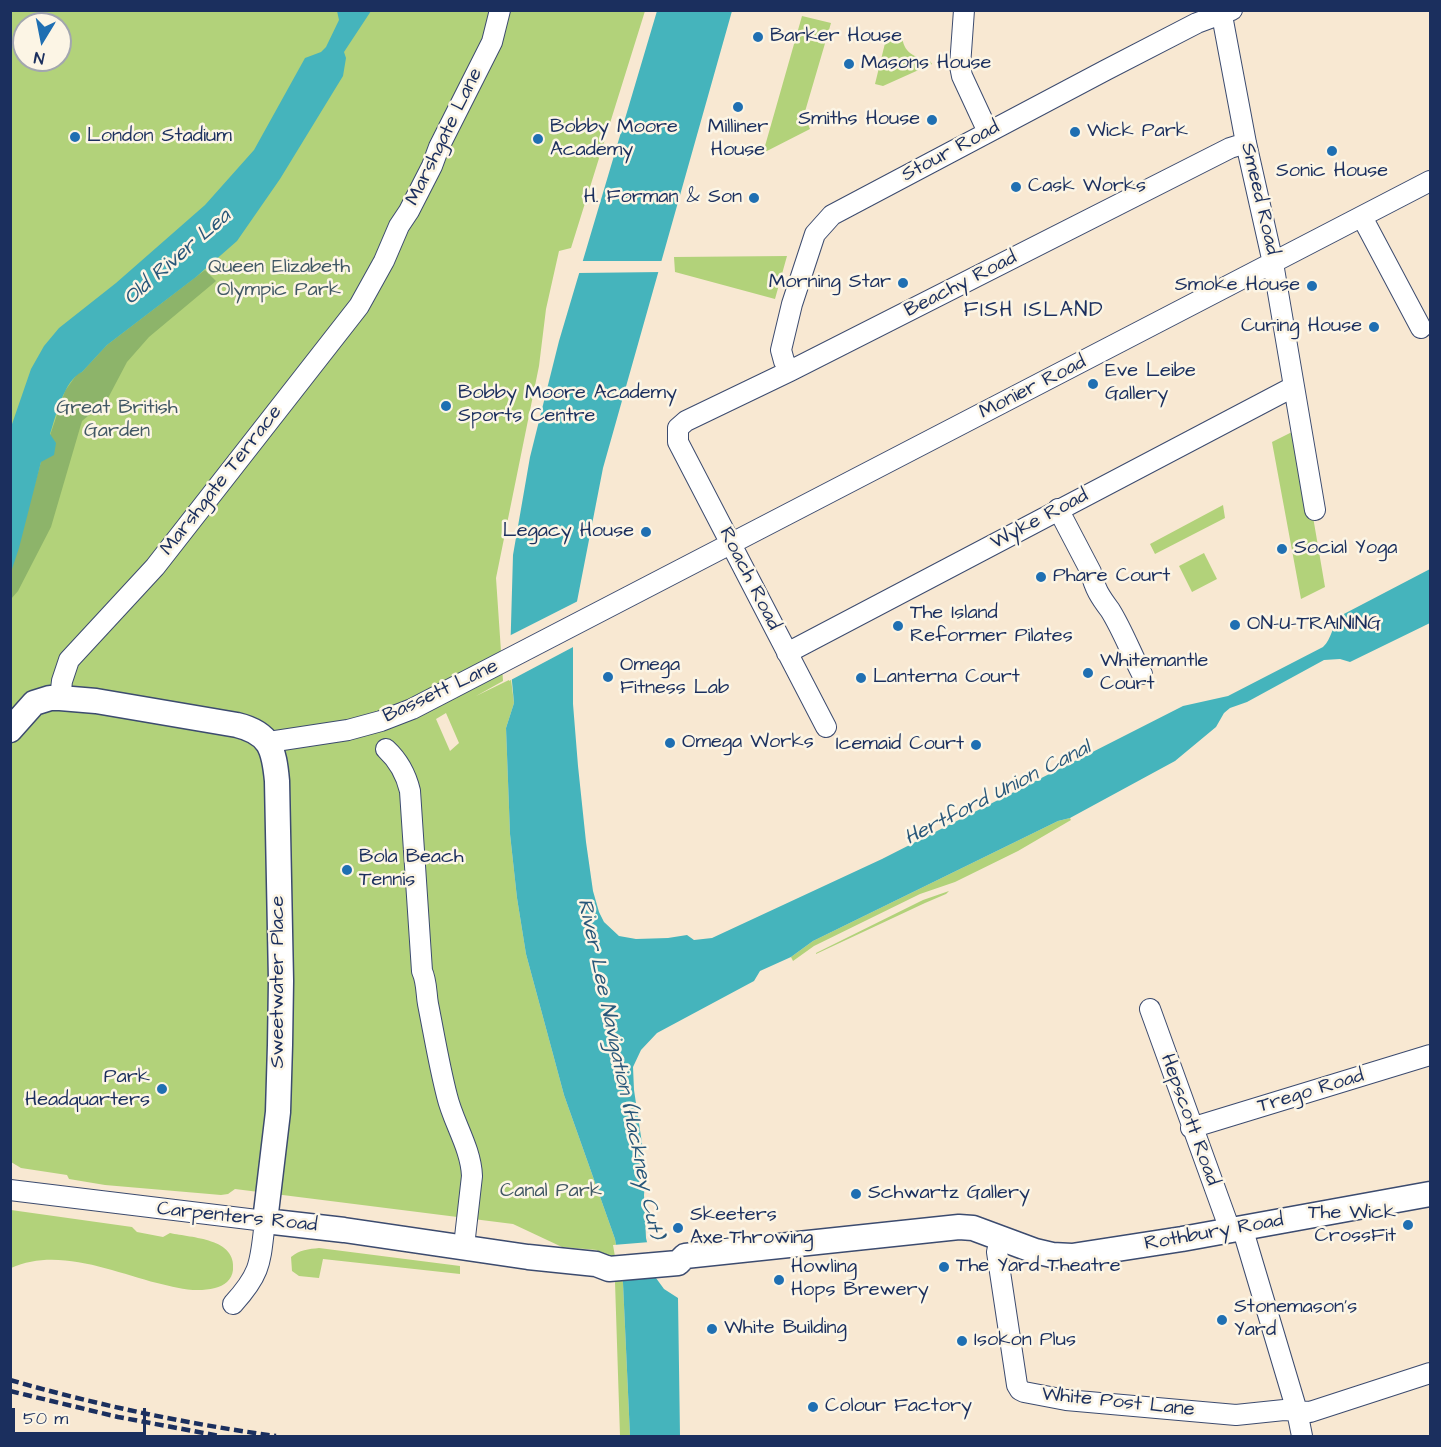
<!DOCTYPE html>
<html>
<head>
<meta charset="utf-8">
<style>
  body { margin:0 }
  #map { position:relative; width:1441px; height:1447px; overflow:hidden; background:#f8e8d2; font-family:"Architects Daughter",sans-serif }
  canvas { display:block }
  .frame { position:absolute; inset:0; border:12px solid #1b2f5e; pointer-events:none }
  .north { position:absolute; left:12px; top:12px; width:60px; height:60px; box-sizing:border-box; background:#fcf5e5; border:2px solid #a2a6af; border-radius:50%; rotate:190deg; font-size:16px; font-weight:700; line-height:24px; text-align:center; color:#1b2f5e }
  .north::after { content:''; display:block; margin:auto; width:21px; height:27px; background:#1f6fb2; clip-path:polygon(50% 0,100% 100%,50% 72%,0 100%) }
  .scale { position:absolute; left:12px; top:1408px; width:134px; height:27px; box-sizing:border-box; border:3px solid #1b2f5e; border-top:0; padding-left:8px; font-size:18px; line-height:21px; white-space:nowrap; color:#1b2f5e; -webkit-text-stroke:4px #fcf5e5; paint-order:stroke }
</style>
</head>
<body>
<div id="map">
<canvas width="1441" height="1447"></canvas>
<div class="frame"></div>
<div class="north">N</div>
<div class="scale">50 m</div>
</div>
<script>
const c = document.querySelector('canvas').getContext('2d');
c.lineJoin = 'round';
function fill(path, color) { c.fillStyle = color; c.fill(path, 'evenodd'); }
function strokePath(path, color, width, dash) { c.strokeStyle = color; c.lineWidth = width; c.lineCap = dash ? 'butt' : 'round'; c.setLineDash(dash || []); c.stroke(path); }
function drawText(font, color, halo, rows, align = 'center') {
  c.font = font + ' "Architects Daughter",sans-serif'; c.lineWidth = 5; c.setLineDash([]); c.textBaseline = 'middle'; c.strokeStyle = halo; c.fillStyle = color; for (const [text, x, y, turn = 0] of rows) {
    c.save(); c.translate(x, y); c.rotate((+turn || 0) * Math.PI / 180); c.textAlign = isNaN(turn) ? turn : align; if (halo) c.strokeText(text, 0, 0); c.fillText(text, 0, 0); c.restore();
  }
}
fill(new Path2D(`
  M 11,11 L 645,11 L 571,248 L 559,251 L 546,309 L 539,366 L 496,578 L 503,681 L 476,696 L 511,679 L 514,703 L 506,728 L 510,834 L 517,898 L 526,954 L 564,1095 L 615,1239 L 623,1283 L 630,1436 L 620,1436 L 615,1282 L 597,1250 L 562,1247 L 513,1224 L 235,1189 L 228,1194 L 221,1195 L 105,1185 L 69,1179 L 67,1175 L 21,1168 L 11,1162 ZM 24,24 L 60,24 L 60,60 L 24,60 ZM 446,713 L 459,743 L 450,751 L 436,719 Z
  M 802,16 L 831,23 L 804,115 L 810,129 L 763,153 Z
  M 888,31 L 902,35 C 903,53 914,57 930,61 L 932,64 L 883,86 L 875,84 Z
  M 787,256 L 775,299 L 675,272 L 674,257 Z
  M 1298,429 L 1325,587 L 1301,599 L 1272,442 Z
  M 1223,505 L 1225,518 L 1155,554 L 1150,544 Z
  M 1204,553 L 1217,579 L 1192,592 L 1179,566 Z
  M 1070,818 L 1071,820 L 1018,851 L 955,882 L 920,894 L 814,946 L 793,961 L 791,957 L 813,941 L 1058,821 Z
  M 949,891 L 946,894 L 925,903 L 816,954 L 816,953 L 923,900 Z
  M 11,1210 L 132,1227 L 137,1232 L 163,1237 L 170,1233 C 192,1238 237,1238 233,1270 C 232,1280 224,1286 215,1288 C 195,1293 177,1288 157,1283 C 111,1271 57,1247 11,1268 Z
  M 319,1248 L 460,1266 L 460,1274 L 323,1259 L 319,1278 L 299,1276 L 292,1271 L 291,1257 C 299,1250 309,1249 319,1248 Z`), '#b2d27a');
fill(new Path2D(`
  M 205,270 L 216,281 L 149,337 L 127,362 L 107,400 L 82,421 L 51,527 L 18,591 L 11,599 L 10,572 L 41,462 L 65,391 L 77,374 L 82,372 L 107,345 Z`), '#8db46a');
fill(new Path2D(`
  M 337,11 L 371,11 L 344,52 L 346,58 L 343,76 L 280,179 L 237,241 L 196,277 L 107,345 L 82,372 C 64,380 56,416 50,434 L 56,443 L 54,455 L 41,462 L 19,548 L 11,572 L 11,427 L 31,369 L 44,346 L 59,328 L 116,283 L 205,205 L 254,150 L 305,58 L 321,52 L 326,47 L 339,20 Z
  M 657,11 L 732,11 L 603,468 L 573,622 L 573,704 L 578,766 L 586,842 L 593,891 L 599,912 L 604,922 L 619,936 L 636,939 L 668,938 L 687,935 L 694,940 L 712,938 L 882,859 L 1183,706 L 1228,696 L 1323,647 C 1332,639 1332,625 1340,616 L 1430,569 L 1430,623 L 1350,662 L 1340,659 L 1324,660 L 1247,702 L 1230,708 L 1224,713 L 1216,727 L 1175,761 L 1070,818 L 1058,821 L 813,941 L 791,957 L 760,971 L 754,981 L 657,1033 L 641,1050 L 633,1067 L 634,1090 L 646,1170 L 644,1195 L 646,1238 L 656,1278 L 664,1289 L 678,1298 L 680,1436 L 630,1436 L 623,1283 L 615,1239 L 564,1095 L 526,954 L 517,898 L 510,834 L 506,728 L 514,703 L 510,660 L 513,555 L 530,457 L 559,341 Z`), '#45b4bc');
fill(new Path2D(`
  M 581,261 L 665,261 L 662,272 L 577,273 Z
  M 580,600 L 576,623 L 575,646 L 509,681 L 507,637 Z
  M 650,1242 L 658,1277 L 619,1280 L 613,1245 Z`), '#f8e8d2');
const minor = new Path2D(`
  M 964,10 L 960,66 L 962,76 L 988,132
  M 1221,10 L 1246,143 L 1273,263 L 1315,510
  M 1362,217 L 1421,328
  M 790,371 L 784,361 L 781,350 L 792,304 L 815,234 L 832,215 L 1106,70 L 1197,23 L 1232,10
  M 1058,509 L 1091,572 C 1094,588 1101,598 1110,610 C 1122,629 1131,653 1142,674
  M 787,653 L 1293,387
  M 60,698 L 62,681 L 69,660 L 155,567 L 359,306 L 384,261 L 399,226 L 409,211 L 432,166 L 439,147 L 492,42 L 500,10
  M 826,727 L 678,442 L 678,428 L 686,421 L 790,371 L 1230,148 L 1246,143
  M 269,742 L 348,730 L 381,721 L 412,709 L 1430,181
  M 386,749 C 399,761 406,774 410,791 L 422,971 C 427,982 426,993 428,1004 C 434,1034 439,1065 447,1096 C 453,1122 471,1148 472,1176 L 464,1246
  M 1150,1009 L 1230,1230
  M 1191,1128 L 1430,1055
  M 10,1190 L 265,1221 C 260,1262 262,1272 233,1304
  M 1242,1227 L 1297,1411 L 1302,1436
  M 1000,1238 L 997,1252 L 1017,1385 L 1020,1390 L 1024,1392 L 1066,1400 L 1236,1415 L 1284,1410 L 1310,1412 L 1430,1373`);
const tertiary = new Path2D(`
  M 10,730 L 34,703 L 50,698 L 60,698 L 96,701 L 237,725 C 270,733 274,749 277,781 L 281,981 L 280,1045 L 278,1112 L 265,1221 L 344,1230 L 528,1257 L 596,1264 L 609,1269 L 678,1263 L 685,1256 L 959,1227 L 973,1228 L 1035,1251 L 1052,1255 L 1072,1256 L 1182,1239 L 1430,1194`);
strokePath(minor, '#3c4b6f', 22);
strokePath(tertiary, '#3c4b6f', 27);
strokePath(minor, '#fff', 20);
strokePath(tertiary, '#fff', 24);
strokePath(new Path2D(`
  M 10,1380 C 97,1405 187,1424 276,1436
  M 10,1391 L 118,1417 L 220,1436`), '#1b2f5e', 4.5, [9, 4.5]);
for (const [x, y, r, color] of [
  [758,37,6,"#1f6fb2"],
  [849,64,6,"#1f6fb2"],
  [738,107,6,"#1f6fb2"],
  [932,120,6,"#1f6fb2"],
  [1075,132,6,"#1f6fb2"],
  [75,137,6,"#1f6fb2"],
  [538,139,6,"#1f6fb2"],
  [1332,151,6,"#1f6fb2"],
  [1016,187,6,"#1f6fb2"],
  [754,198,6,"#1f6fb2"],
  [903,283,6,"#1f6fb2"],
  [1312,286,6,"#1f6fb2"],
  [1374,327,6,"#1f6fb2"],
  [1093,384,6,"#1f6fb2"],
  [446,406,6,"#1f6fb2"],
  [646,532,6,"#1f6fb2"],
  [1282,549,6,"#1f6fb2"],
  [1041,577,6,"#1f6fb2"],
  [1235,625,6,"#1f6fb2"],
  [898,626,6,"#1f6fb2"],
  [1088,673,6,"#1f6fb2"],
  [608,677,6,"#1f6fb2"],
  [861,678,6,"#1f6fb2"],
  [670,743,6,"#1f6fb2"],
  [976,745,6,"#1f6fb2"],
  [347,870,6,"#1f6fb2"],
  [162,1089,6,"#1f6fb2"],
  [856,1194,6,"#1f6fb2"],
  [1408,1225,6,"#1f6fb2"],
  [678,1228,6,"#1f6fb2"],
  [944,1267,6,"#1f6fb2"],
  [779,1280,6,"#1f6fb2"],
  [1222,1320,6,"#1f6fb2"],
  [712,1329,6,"#1f6fb2"],
  [962,1341,6,"#1f6fb2"],
  [813,1407,6,"#1f6fb2"]
]) { const dot = new Path2D(); dot.arc(x, y, r, 0, 2 * Math.PI); c.fillStyle = color; c.fill(dot); strokePath(dot, '#fcf5e5', 2); }
drawText('20px', '#1b2f5e', '#fcf5e5', [
  ["Barker House",770,37],
  ["Masons House",861,64],
  ["Smiths House",920,120,"right"],
  ["Bobby Moore",550,128],
  ["Academy",550,151],
  ["Milliner",738,128,"center"],
  ["House",738,151,"center"],
  ["Wick Park",1087,132],
  ["London Stadium",87,137],
  ["Sonic House",1332,172,"center"],
  ["Cask Works",1028,187],
  ["H. Forman & Son",742,198,"right"],
  ["Morning Star",891,283,"right"],
  ["Smoke House",1300,286,"right"],
  ["Curing House",1362,327,"right"],
  ["Eve Leibe",1105,372],
  ["Gallery",1105,395],
  ["Bobby Moore Academy",458,394],
  ["Sports Centre",458,417],
  ["Legacy House",634,532,"right"],
  ["Social Yoga",1294,549],
  ["Phare Court",1053,577],
  ["The Island",910,614],
  ["Reformer Pilates",910,637],
  ["ON-U-TRAINING",1247,625],
  ["Whitemantle",1100,662],
  ["Court",1100,685],
  ["Omega",620,666],
  ["Fitness Lab",620,689],
  ["Lanterna Court",873,678],
  ["Omega Works",682,743],
  ["Icemaid Court",964,745,"right"],
  ["Bola Beach",359,858],
  ["Tennis",359,881],
  ["Park",150,1078,"right"],
  ["Headquarters",150,1101,"right"],
  ["Schwartz Gallery",868,1194],
  ["The Wick",1396,1214,"right"],
  ["CrossFit",1396,1237,"right"],
  ["Skeeters",690,1216],
  ["Axe-Throwing",690,1239],
  ["The Yard Theatre",956,1267],
  ["Howling",791,1268],
  ["Hops Brewery",791,1291],
  ["Stonemason's",1234,1308],
  ["Yard",1234,1331],
  ["White Building",724,1329],
  ["Isokon Plus",974,1341],
  ["Colour Factory",825,1407]
], 'left');
drawText('20px', '#1b2f5e', '#fcf5e5', [
  ["Marshgate Lane",445,137,-64],
  ["Stour Road",951,152,-28],
  ["Smeed Road",1259,199,77],
  ["Beachy Road",961,285,-27],
  ["Monier Road",1033,388,-27],
  ["Marshgate Terrace",222,481,-52],
  ["Wyke Road",1040,520,-28],
  ["Roach Road",749,579,63],
  ["Bassett Lane",441,692,-25],
  ["Sweetwater Place",279,982,-90],
  ["Trego Road",1311,1092,-17],
  ["Hepscott Road",1189,1120,70],
  ["Carpenters Road",237,1218,6],
  ["Rothbury Road",1214,1233,-10],
  ["White Post Lane",1118,1403,6]
]);
drawText('20px', '#415865', '#fcf5e5', [
  ["Queen Elizabeth",279,268],
  ["Olympic Park",279,291],
  ["Great British",117,409],
  ["Garden",117,432],
  ["Canal Park",551,1192]
]);
drawText('italic 21px', '#28577a', '#fcf5e5', [
  ["Old River Lea",178,258,-41],
  ["Hertford Union Canal",998,794,-27],
  ["River Lee Navigation (Hackney Cut)",619,1069,78]
]);
c.letterSpacing = '1.5px';
drawText('21px', '#1b2f5e', '#fcf5e5', [
  ["FISH ISLAND",1034,312]
]);
c.letterSpacing = '0px';
</script>
</body>
</html>
